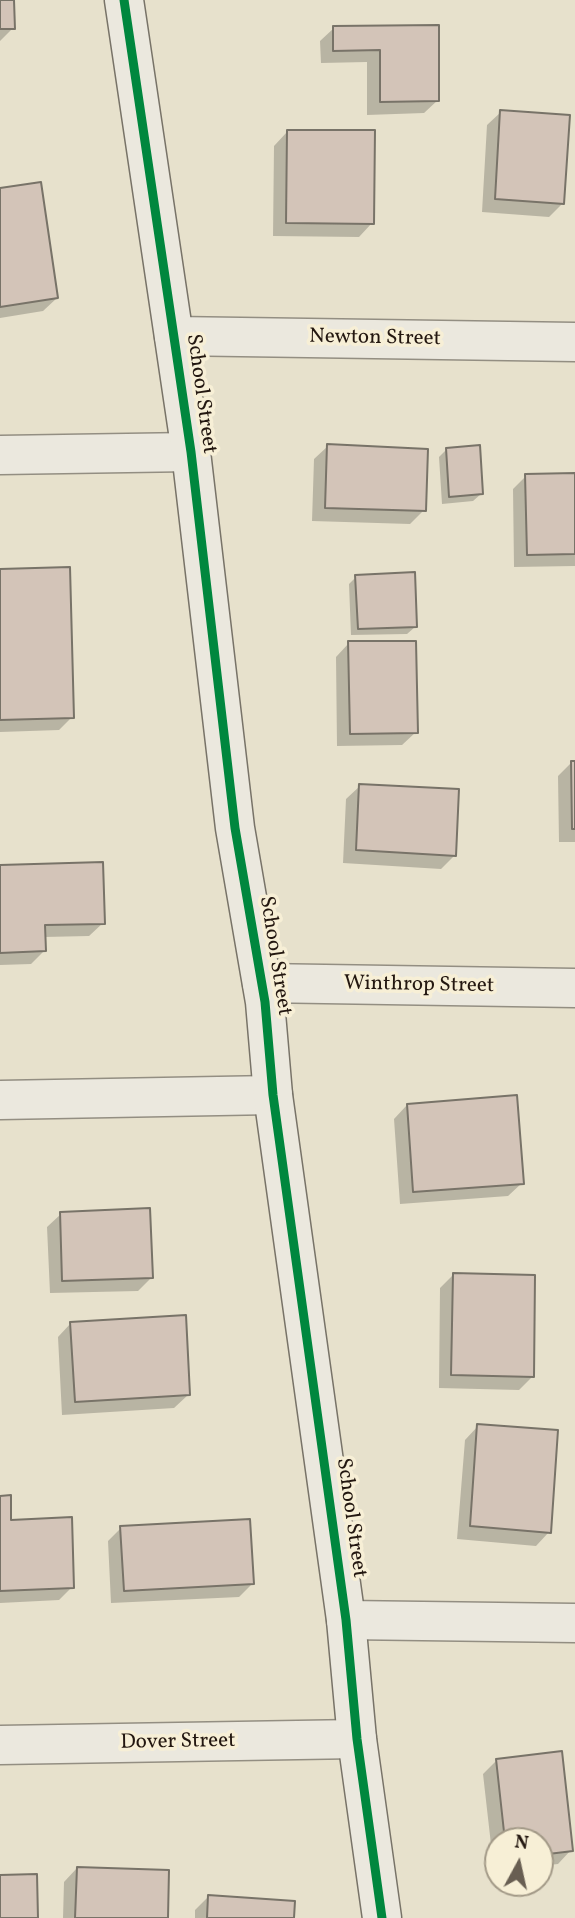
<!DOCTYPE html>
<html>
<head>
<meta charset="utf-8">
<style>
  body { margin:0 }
  #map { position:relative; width:575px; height:1918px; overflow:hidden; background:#e7e1cc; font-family:Vollkorn,serif }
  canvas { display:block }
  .north { position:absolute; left:484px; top:1827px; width:70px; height:70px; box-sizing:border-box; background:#f7efd6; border:2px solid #a29987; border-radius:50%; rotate:8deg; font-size:19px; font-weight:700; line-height:28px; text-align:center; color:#231710 }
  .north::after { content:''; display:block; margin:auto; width:24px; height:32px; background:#685e52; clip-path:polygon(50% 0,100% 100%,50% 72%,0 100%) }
</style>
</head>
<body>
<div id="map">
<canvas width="575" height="1918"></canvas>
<div class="north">N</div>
</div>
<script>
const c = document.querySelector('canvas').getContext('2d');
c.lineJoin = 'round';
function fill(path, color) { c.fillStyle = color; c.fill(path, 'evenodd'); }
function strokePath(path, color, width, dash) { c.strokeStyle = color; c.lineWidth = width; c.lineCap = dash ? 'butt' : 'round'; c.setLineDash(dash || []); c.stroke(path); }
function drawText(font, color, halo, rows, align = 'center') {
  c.font = font + ' Vollkorn,serif'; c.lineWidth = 7; c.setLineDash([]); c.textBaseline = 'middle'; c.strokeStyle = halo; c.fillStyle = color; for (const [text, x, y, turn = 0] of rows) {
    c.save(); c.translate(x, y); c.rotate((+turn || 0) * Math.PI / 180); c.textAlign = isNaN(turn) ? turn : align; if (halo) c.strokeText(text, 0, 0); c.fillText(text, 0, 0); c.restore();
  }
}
fill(new Path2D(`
  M 0,0 L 12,0 L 13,28 L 0,41 Z
  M 437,27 L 438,100 L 424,113 L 367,115 L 367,62 L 321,63 L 320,41 L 334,28 Z
  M 501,112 L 562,204 L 549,217 L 482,212 L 487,125 Z
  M 287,132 L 372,223 L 359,237 L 273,236 L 274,146 Z
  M 0,190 L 57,298 L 43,311 L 0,318 Z
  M 328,446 L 424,510 L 410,524 L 312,521 L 314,459 Z
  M 447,449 L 481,494 L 473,501 L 442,504 L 439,457 Z
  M 575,475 L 575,566 L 514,567 L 513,489 L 526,476 Z
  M 0,571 L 72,717 L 59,730 L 0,732 Z
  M 356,577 L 415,627 L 407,634 L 351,635 L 349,584 Z
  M 349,643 L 416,732 L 402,745 L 337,746 L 336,657 Z
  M 575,762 L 575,842 L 559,842 L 558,776 L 571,763 Z
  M 360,786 L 454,856 L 441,869 L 343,863 L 346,799 Z
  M 0,867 L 103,923 L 89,936 L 44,937 L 44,951 L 31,964 L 0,965 Z
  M 407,1105 L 522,1183 L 508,1196 L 400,1204 L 394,1119 Z
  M 61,1214 L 151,1278 L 138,1291 L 50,1293 L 47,1227 Z
  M 453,1275 L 532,1377 L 519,1390 L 439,1388 L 440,1288 Z
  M 71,1323 L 188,1395 L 174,1408 L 62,1415 L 58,1337 Z
  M 478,1426 L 549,1532 L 536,1546 L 457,1539 L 465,1440 Z
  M 0,1497 L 10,1522 L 72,1587 L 59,1600 L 0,1603 Z
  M 121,1528 L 252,1584 L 239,1597 L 111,1603 L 108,1541 Z
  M 497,1760 L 571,1850 L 558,1864 L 540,1866 L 540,1841 L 498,1841 L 498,1871 L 494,1871 L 483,1774 Z
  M 77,1868 L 166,1918 L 63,1918 L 64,1882 Z
  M 209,1896 L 292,1918 L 195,1918 L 195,1910 Z`), '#0003');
const building = new Path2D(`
  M 0,0 L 14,0 L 15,29 L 0,29 Z
  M 439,25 L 439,101 L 380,102 L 380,50 L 333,51 L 333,26 Z
  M 500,110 L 570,115 L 564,204 L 495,199 Z
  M 287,130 L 375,130 L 374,224 L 286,223 Z
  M 41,182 L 58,298 L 0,307 L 0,188 Z
  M 327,444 L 428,449 L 426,511 L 325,508 Z
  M 480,445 L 483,494 L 449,497 L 446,448 Z
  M 575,473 L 575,554 L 527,555 L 525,474 Z
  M 70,567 L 74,718 L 0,720 L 0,569 Z
  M 415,572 L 417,627 L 358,629 L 355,575 Z
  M 348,641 L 416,641 L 418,733 L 350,734 Z
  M 571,761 L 575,761 L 575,829 L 572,829 Z
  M 359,784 L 459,789 L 456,856 L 356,850 Z
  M 103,862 L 105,924 L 45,925 L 46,951 L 0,953 L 0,865 Z
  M 517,1095 L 524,1184 L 413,1192 L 407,1104 Z
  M 150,1208 L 153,1278 L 62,1281 L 60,1212 Z
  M 453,1273 L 535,1275 L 534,1377 L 451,1375 Z
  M 186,1315 L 190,1395 L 75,1402 L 70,1322 Z
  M 477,1424 L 558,1430 L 551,1533 L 470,1526 Z
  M 11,1495 L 11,1520 L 72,1517 L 74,1588 L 0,1591 L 0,1496 Z
  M 250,1519 L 254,1584 L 124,1591 L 120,1526 Z
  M 562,1751 L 573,1851 L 540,1855 L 540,1841 L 505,1841 L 496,1759 Z
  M 77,1867 L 169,1870 L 168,1918 L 75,1918 Z
  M 37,1874 L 38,1918 L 0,1918 L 0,1875 Z
  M 208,1895 L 295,1901 L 294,1918 L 207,1918 Z`);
fill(building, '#d3c4b8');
strokePath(building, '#787368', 2);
const street = new Path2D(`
  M 174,336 L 575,342
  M 0,455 L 191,452
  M 262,983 L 575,988
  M 0,1100 L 273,1095
  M 346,1620 L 575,1623
  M 0,1745 L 357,1739`);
const secondary = new Path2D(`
  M 124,0 L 191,452 L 235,828 L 265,1002 L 273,1095 L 346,1620 L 357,1739 L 382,1918`);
strokePath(street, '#938e82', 41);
strokePath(secondary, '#787368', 41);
strokePath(street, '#ebe8de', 38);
strokePath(secondary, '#ebe8de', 38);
strokePath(new Path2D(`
  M 124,0 L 191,452 L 235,828 L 265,1002 L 273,1095 L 346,1620 L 357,1739 L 382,1918`), '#00873e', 9);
drawText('21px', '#231710', '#f7efd6', [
  ["Newton Street",375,339,1],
  ["School Street",200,394,82],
  ["School Street",274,956,81],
  ["Winthrop Street",419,986,1],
  ["School Street",350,1518,82],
  ["Dover Street",178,1743,-1]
]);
</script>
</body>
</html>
